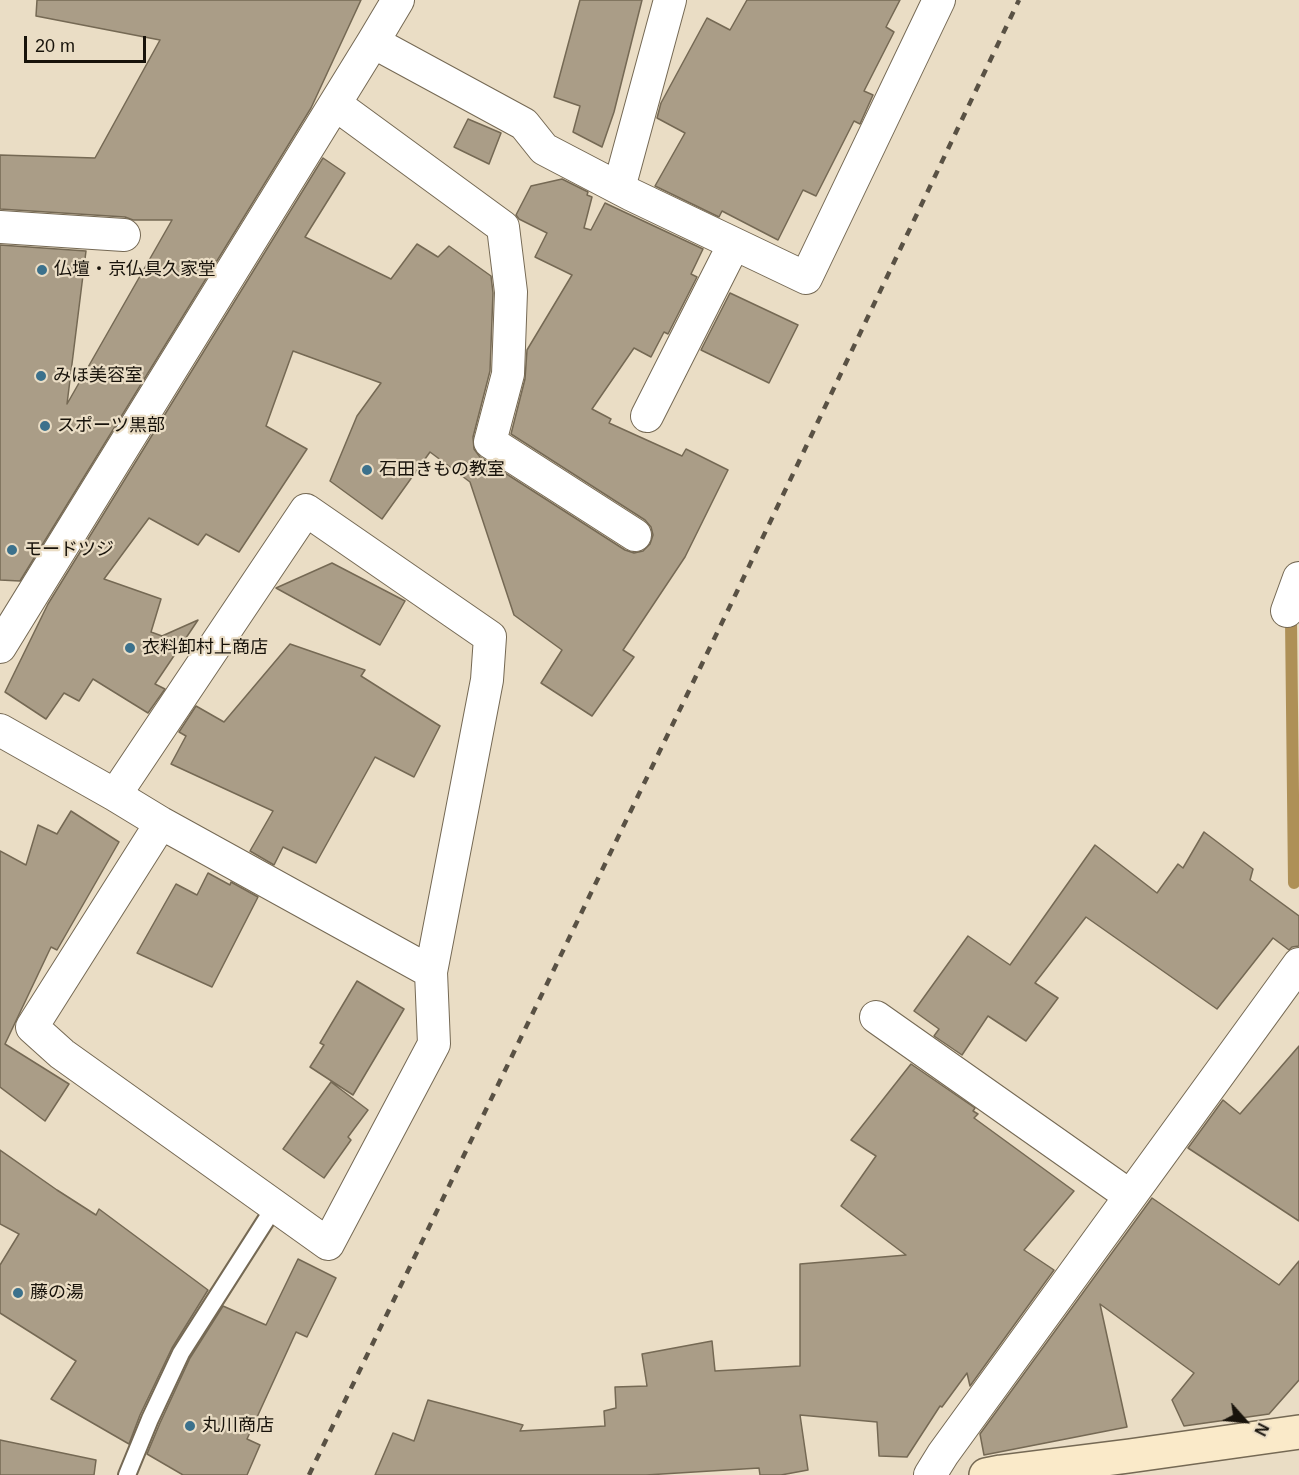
<!DOCTYPE html>
<html>
<head>
<meta charset="utf-8">
<style>
  body { margin:0 }
  #map { position:relative; width:1299px; height:1475px; overflow:hidden; background:#eaddc5; font-family:Helvetica,sans-serif }
  canvas { display:block }
  .north { position:absolute; left:1215px; top:1391px; width:60px; height:60px; -webkit-text-stroke:4px #eaddc5; paint-order:stroke; rotate:117deg; font-size:16px; font-weight:700; line-height:24px; text-align:center; color:#18130b }
  .north::after { content:''; display:block; margin:auto; width:21px; height:27px; background:#18130b; clip-path:polygon(50% 0,100% 100%,50% 72%,0 100%) }
  .scale { position:absolute; left:24px; top:36px; width:122px; height:27px; box-sizing:border-box; border:3px solid #18130b; border-top:0; padding-left:8px; font-size:18px; line-height:21px; white-space:nowrap; color:#18130b; -webkit-text-stroke:4px #eaddc5; paint-order:stroke }
</style>
</head>
<body>
<div id="map">
<canvas width="1299" height="1475"></canvas>
<div class="north">N</div>
<div class="scale">20 m</div>
</div>
<script>
const c = document.querySelector('canvas').getContext('2d');
c.lineJoin = 'round';
function strokePath(path, color, width, dash) { c.strokeStyle = color; c.lineWidth = width; c.lineCap = dash ? 'butt' : 'round'; c.setLineDash(dash || []); c.stroke(path); }
function fill(path, color) { c.fillStyle = color; c.fill(path, 'evenodd'); }
function drawText(font, color, halo, rows, align = 'center') {
  c.font = font + ' Helvetica,"Noto Sans JP",sans-serif'; c.lineWidth = 4.5; c.setLineDash([]); c.textBaseline = 'middle'; c.strokeStyle = halo; c.fillStyle = color; for (const [text, x, y, turn = 0] of rows) {
    c.save(); c.translate(x, y); c.rotate((+turn || 0) * Math.PI / 180); c.textAlign = isNaN(turn) ? turn : align; if (halo) c.strokeText(text, 0, 0); c.fillText(text, 0, 0); c.restore();
  }
}
strokePath(new Path2D(`
  M 1293,612 L 1291,619 L 1294,883`), '#ae9057', 12);
const building = new Path2D(`
  M 37,0 L 361,0 L 311,108 L 20,581 L 0,580 L 0,245 L 86,251 L 67,404 L 172,220 L 133,220 L 125,217 L 0,209 L 0,155 L 95,158 L 160,40 L 36,16 Z
  M 580,0 L 642,0 L 614,112 L 602,147 L 573,132 L 580,106 L 554,97 Z
  M 747,0 L 900,0 L 886,27 L 894,32 L 864,91 L 873,95 L 860,124 L 854,121 L 816,196 L 803,190 L 778,240 L 722,211 L 719,217 L 655,186 L 685,133 L 657,118 L 661,103 L 707,18 L 730,30 Z
  M 468,119 L 501,133 L 489,164 L 454,147 Z
  M 323,158 L 345,173 L 305,237 L 391,279 L 417,244 L 438,257 L 449,246 L 491,276 L 493,293 L 490,371 L 473,437 L 474,449 L 480,457 L 625,550 L 634,553 L 643,551 L 650,544 L 653,535 L 651,527 L 645,520 L 511,434 L 525,379 L 527,350 L 572,275 L 535,257 L 547,233 L 519,219 L 516,215 L 531,186 L 562,179 L 588,192 L 587,195 L 592,197 L 584,228 L 591,230 L 605,203 L 703,249 L 691,274 L 697,277 L 668,334 L 664,332 L 651,357 L 634,348 L 592,409 L 611,419 L 609,423 L 682,456 L 686,449 L 728,470 L 685,557 L 623,650 L 634,657 L 592,716 L 541,683 L 562,650 L 514,615 L 470,482 L 430,452 L 382,519 L 330,481 L 357,416 L 381,383 L 293,351 L 266,426 L 307,449 L 239,552 L 206,534 L 198,545 L 149,518 L 104,579 L 161,599 L 151,632 L 162,636 L 198,620 L 155,684 L 165,689 L 148,713 L 93,679 L 79,701 L 64,693 L 46,719 L 5,692 L 48,604 Z
  M 730,293 L 798,325 L 769,383 L 701,350 Z
  M 332,563 L 405,601 L 380,645 L 276,588 Z
  M 290,644 L 365,670 L 361,676 L 440,726 L 414,777 L 375,757 L 316,863 L 283,847 L 274,865 L 250,851 L 273,811 L 171,764 L 186,736 L 179,732 L 196,706 L 224,722 Z
  M 71,811 L 119,842 L 57,950 L 51,947 L 5,1044 L 69,1084 L 45,1121 L 0,1087 L 0,851 L 26,865 L 38,825 L 57,834 Z
  M 1204,832 L 1253,869 L 1250,880 L 1299,916 L 1299,946 L 1292,947 L 1289,950 L 1273,938 L 1217,1009 L 1086,917 L 1035,983 L 1058,998 L 1026,1041 L 988,1016 L 962,1055 L 934,1036 L 939,1029 L 914,1011 L 968,936 L 1010,965 L 1095,845 L 1157,893 L 1178,864 L 1183,868 Z
  M 208,873 L 230,885 L 231,882 L 258,897 L 212,987 L 137,953 L 176,884 L 197,895 Z
  M 357,981 L 404,1009 L 353,1095 L 310,1067 L 324,1045 L 320,1043 Z
  M 1299,1046 L 1299,1221 L 1188,1148 L 1223,1100 L 1240,1114 Z
  M 911,1064 L 975,1108 L 973,1111 L 978,1114 L 974,1118 L 1074,1191 L 1024,1250 L 1054,1270 L 970,1386 L 967,1373 L 942,1407 L 940,1406 L 907,1457 L 879,1456 L 877,1422 L 800,1415 L 808,1470 L 781,1475 L 760,1475 L 759,1468 L 646,1475 L 375,1475 L 393,1433 L 414,1441 L 428,1400 L 523,1425 L 520,1431 L 605,1426 L 604,1411 L 616,1408 L 615,1387 L 647,1386 L 642,1354 L 712,1341 L 715,1371 L 800,1366 L 800,1264 L 906,1255 L 841,1206 L 876,1156 L 851,1140 Z
  M 331,1082 L 368,1110 L 348,1137 L 351,1140 L 324,1178 L 283,1149 Z
  M 0,1150 L 57,1190 L 96,1215 L 99,1209 L 208,1290 L 172,1348 L 140,1415 L 129,1444 L 51,1399 L 76,1361 L 0,1313 L 0,1265 L 19,1234 L 0,1224 Z
  M 1152,1198 L 1279,1285 L 1299,1261 L 1299,1380 L 1269,1414 L 1184,1426 L 1172,1400 L 1194,1373 L 1100,1304 L 1127,1427 L 984,1455 L 980,1434 Z
  M 298,1259 L 336,1278 L 307,1337 L 296,1332 L 247,1439 L 260,1445 L 247,1475 L 183,1475 L 147,1454 L 160,1423 L 190,1358 L 223,1306 L 266,1325 Z
  M 0,1440 L 96,1460 L 94,1475 L 0,1475 Z`);
fill(building, '#aa9d87');
strokePath(building, '#756954', 1.5);
const lane = new Path2D(`
  M 127,1475 L 150,1419 L 181,1353 L 275,1206`);
const street = new Path2D(`
  M 373,42 L 524,124 L 544,149 L 632,195 L 806,278 L 939,0
  M 335,104 L 503,227 L 511,292 L 508,374 L 490,442 L 635,535
  M 619,188 L 670,0
  M 0,227 L 124,235
  M 647,416 L 734,244
  M 1287,611 L 1299,578
  M 0,647 L 373,42 L 398,0
  M 0,730 L 115,795
  M 161,823 L 32,1027 L 62,1054 L 328,1244 L 434,1044 L 431,972 L 161,823 L 115,795 L 306,510 L 490,637 L 487,680 L 431,972
  M 876,1017 L 1130,1196
  M 930,1475 L 943,1454 L 1299,964`);
const secondary = new Path2D(`
  M 986,1475 L 1001,1472 L 1129,1456 L 1299,1432`);
strokePath(lane, '#756954', 20);
strokePath(street, '#756954', 34);
strokePath(secondary, '#756954', 36);
strokePath(lane, '#fff', 16);
strokePath(street, '#fff', 32);
strokePath(secondary, '#faeac9', 33);
strokePath(new Path2D(`
  M 309,1475 L 731,604 L 1019,0`), '#595144', 4.5, [8, 8]);
for (const [x, y, r, color] of [
  [42,270,6,"#3b718c"],
  [41,376,6,"#3b718c"],
  [45,426,6,"#3b718c"],
  [367,470,6,"#3b718c"],
  [12,550,6,"#3b718c"],
  [130,648,6,"#3b718c"],
  [18,1293,6,"#3b718c"],
  [190,1426,6,"#3b718c"]
]) { const dot = new Path2D(); dot.arc(x, y, r, 0, 2 * Math.PI); c.fillStyle = color; c.fill(dot); strokePath(dot, '#eaddc5', 2); }
drawText('18px', '#18130b', '#eaddc5', [
  ["仏壇・京仏具久家堂",54,270],
  ["みほ美容室",53,376],
  ["スポーツ黒部",57,426],
  ["石田きもの教室",379,470],
  ["モードツジ",24,550],
  ["衣料卸村上商店",142,648],
  ["藤の湯",30,1293],
  ["丸川商店",202,1426]
], 'left');
</script>
</body>
</html>
